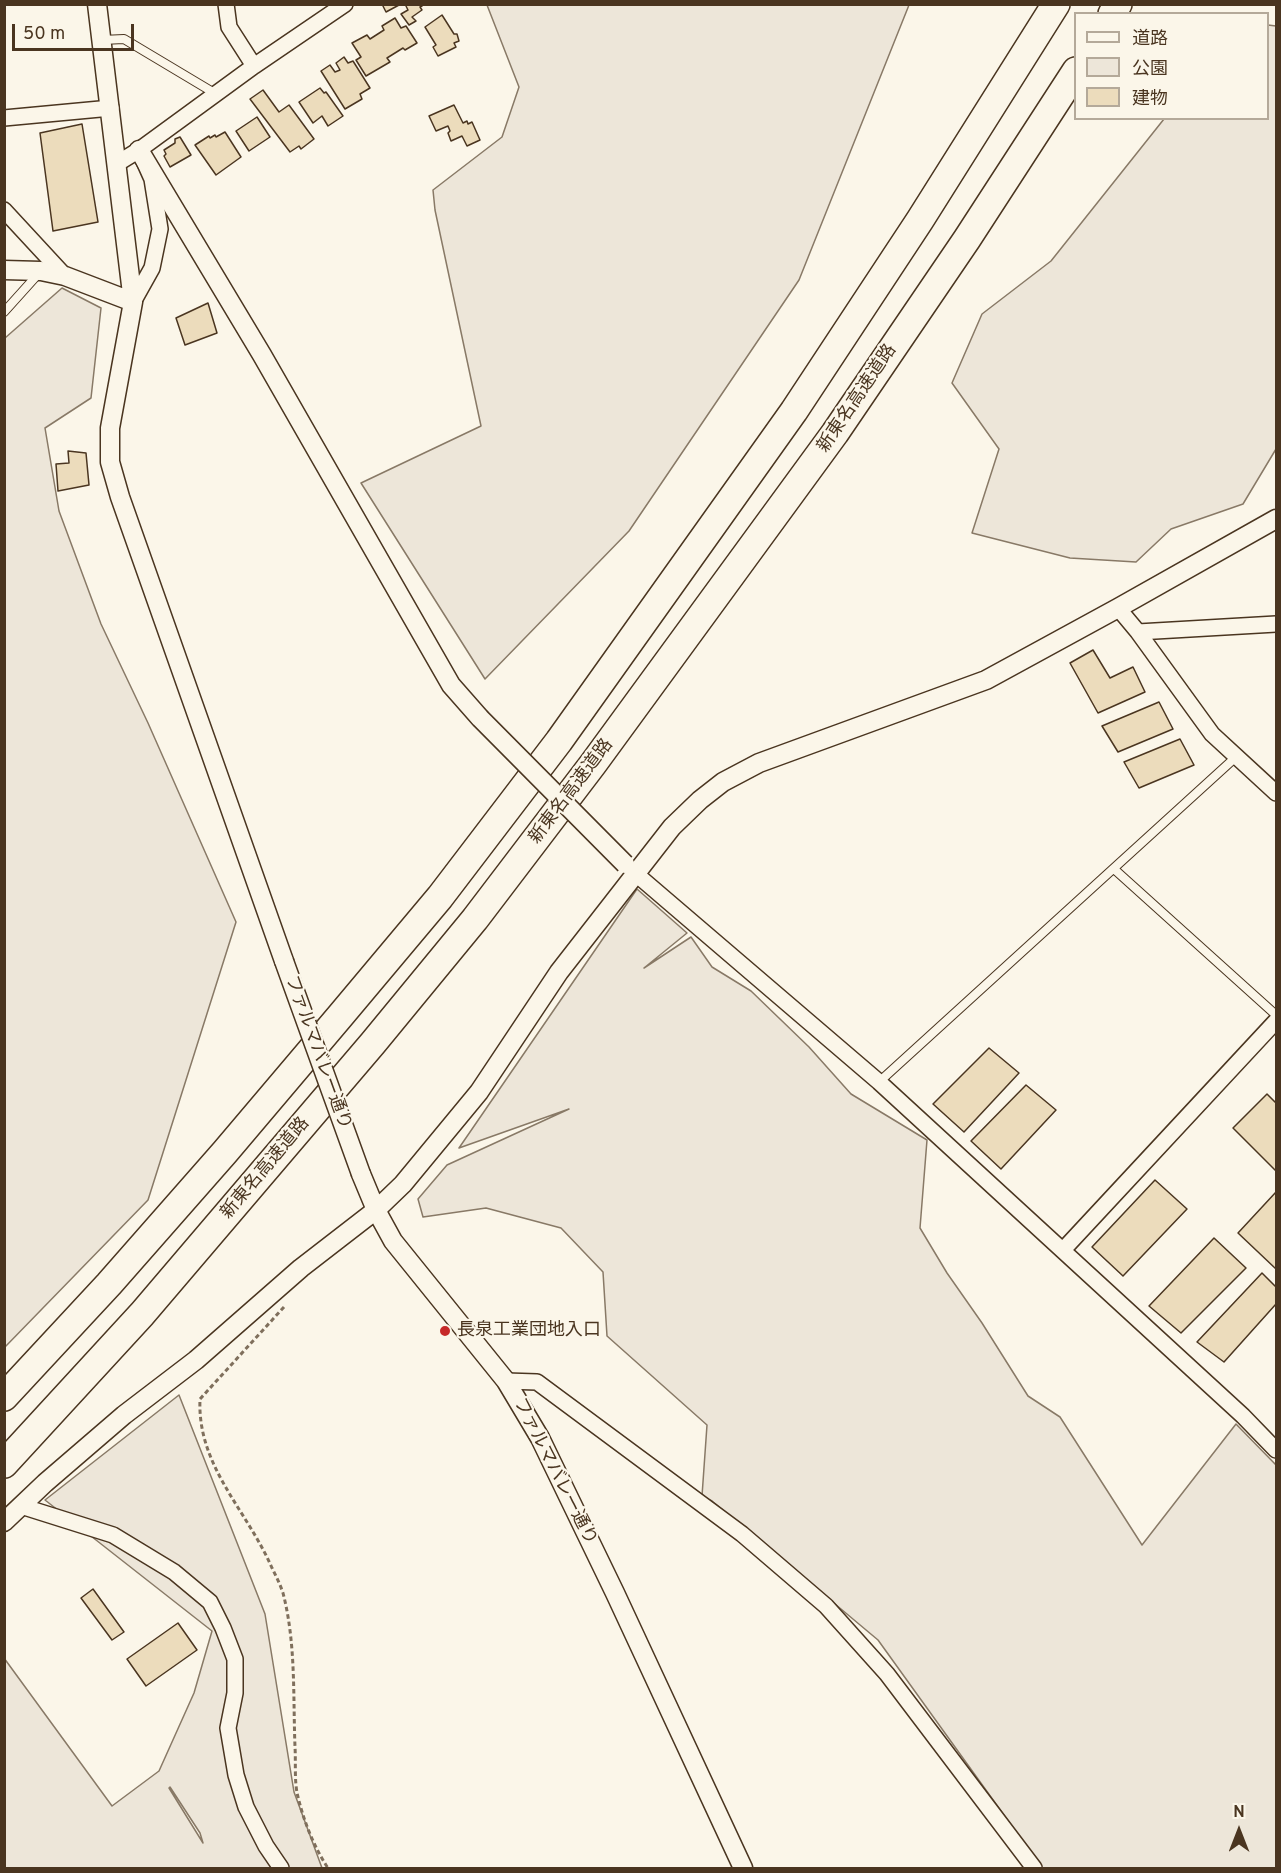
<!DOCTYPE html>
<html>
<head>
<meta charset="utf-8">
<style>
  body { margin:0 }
  #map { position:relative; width:1281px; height:1873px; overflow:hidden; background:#fbf6e9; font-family:Overpass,"Noto Sans JP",sans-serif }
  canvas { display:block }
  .frame { position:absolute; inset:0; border:6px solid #4a3520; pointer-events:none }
  .legend { position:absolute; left:1074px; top:12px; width:195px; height:108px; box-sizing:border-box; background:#fbf6e9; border:2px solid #b4a999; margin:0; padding:8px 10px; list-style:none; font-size:18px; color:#4a3520 }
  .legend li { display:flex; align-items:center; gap:12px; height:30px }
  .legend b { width:30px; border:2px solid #b4a999 }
  .north { position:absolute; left:1209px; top:1801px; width:60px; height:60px; -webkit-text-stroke:4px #fbf6e9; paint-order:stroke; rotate:0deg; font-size:16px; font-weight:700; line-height:24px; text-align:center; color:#4a3520 }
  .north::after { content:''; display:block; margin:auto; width:21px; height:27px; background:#4a3520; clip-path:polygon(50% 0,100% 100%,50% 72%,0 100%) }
  .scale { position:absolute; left:12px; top:24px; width:122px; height:27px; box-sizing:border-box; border:3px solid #4a3520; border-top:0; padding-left:8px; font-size:18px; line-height:21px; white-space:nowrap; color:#4a3520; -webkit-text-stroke:4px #fbf6e9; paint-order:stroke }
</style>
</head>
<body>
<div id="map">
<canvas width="1281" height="1873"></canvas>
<div class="frame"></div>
<ul class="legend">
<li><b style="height:8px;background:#fbf6e9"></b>道路</li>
<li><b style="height:16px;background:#ede6d9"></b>公園</li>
<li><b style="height:16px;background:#ecdcbc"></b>建物</li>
</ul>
<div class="north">N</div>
<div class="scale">50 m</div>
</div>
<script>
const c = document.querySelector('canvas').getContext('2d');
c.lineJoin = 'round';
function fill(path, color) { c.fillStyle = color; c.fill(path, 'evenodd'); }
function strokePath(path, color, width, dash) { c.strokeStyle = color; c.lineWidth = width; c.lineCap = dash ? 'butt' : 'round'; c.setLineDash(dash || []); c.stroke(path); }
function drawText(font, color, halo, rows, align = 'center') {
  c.font = font + ' Overpass,"Noto Sans JP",sans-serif'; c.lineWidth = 4.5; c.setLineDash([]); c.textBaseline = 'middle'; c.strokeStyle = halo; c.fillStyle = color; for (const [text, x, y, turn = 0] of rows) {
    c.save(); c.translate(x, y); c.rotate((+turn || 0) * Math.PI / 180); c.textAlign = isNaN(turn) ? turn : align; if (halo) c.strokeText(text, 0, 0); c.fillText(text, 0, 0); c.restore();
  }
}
const green = new Path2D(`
  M 487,5 L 909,5 L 799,280 L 629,531 L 485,679 L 361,483 L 481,426 L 435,210 L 433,190 L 502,137 L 519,87 Z
  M 1268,25 L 1276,26 L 1276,449 L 1243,504 L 1171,529 L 1136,562 L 1070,558 L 972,533 L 999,449 L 952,383 L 982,314 L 1051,261 L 1164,119 L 1268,118 Z
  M 62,288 L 101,308 L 91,398 L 45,428 L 59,511 L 101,624 L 148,723 L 236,922 L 148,1200 L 5,1347 L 5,338 Z
  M 637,889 L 687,933 L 644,968 L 691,937 L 712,967 L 751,991 L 809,1047 L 851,1094 L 927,1140 L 920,1228 L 947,1273 L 982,1323 L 1028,1396 L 1060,1417 L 1142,1545 L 1236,1424 L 1276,1465 L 1276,1868 L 1042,1868 L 878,1640 L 712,1501 L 702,1496 L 707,1425 L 607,1336 L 603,1272 L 561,1228 L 486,1208 L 423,1217 L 418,1199 L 447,1165 L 569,1109 L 459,1148 Z
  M 179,1395 L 265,1614 L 294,1792 L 322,1868 L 5,1868 L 4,1658 L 112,1806 L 159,1771 L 194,1693 L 212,1631 L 45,1500 ZM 170,1787 L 200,1833 L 203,1843 L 169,1788 Z`);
fill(green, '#ede6d9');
strokePath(green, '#887966', 1.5);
const building = new Path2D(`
  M 382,4 L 399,4 L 399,5 L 386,12 Z
  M 405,4 L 425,4 L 420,7 L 422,10 L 412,17 L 416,21 L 409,25 L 401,14 L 408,10 Z
  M 442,15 L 454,34 L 457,34 L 459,41 L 454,43 L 456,47 L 438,56 L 433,47 L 436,45 L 425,27 Z
  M 395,18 L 401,28 L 406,26 L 417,43 L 405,50 L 403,48 L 387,58 L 390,62 L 366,76 L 356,60 L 361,57 L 352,43 L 367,35 L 370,39 L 384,30 L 382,26 Z
  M 344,57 L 348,63 L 353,61 L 370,88 L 360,94 L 362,99 L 345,109 L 321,71 L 330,65 L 335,72 L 340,70 L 336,63 Z
  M 320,88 L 324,93 L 326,92 L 343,116 L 328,126 L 322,116 L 313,123 L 299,102 Z
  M 263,90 L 279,112 L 289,105 L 314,139 L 301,149 L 299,146 L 290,152 L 250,99 Z
  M 454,105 L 463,123 L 467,121 L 468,124 L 472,122 L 480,140 L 467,146 L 462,136 L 451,141 L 448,133 L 450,131 L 448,126 L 436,131 L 429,116 Z
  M 257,117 L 270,137 L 249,151 L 236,131 Z
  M 82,124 L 98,222 L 53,231 L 40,133 Z
  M 225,132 L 241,157 L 216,175 L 195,145 L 209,136 L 210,138 L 215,135 L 216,137 Z
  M 180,137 L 191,155 L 170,167 L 164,156 L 166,154 L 164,150 L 175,143 L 175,139 Z
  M 208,303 L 217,333 L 185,345 L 176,318 Z
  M 68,451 L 86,453 L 89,485 L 58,491 L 56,464 L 69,463 Z
  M 1093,650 L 1110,678 L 1133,667 L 1145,692 L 1098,713 L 1070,663 Z
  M 1159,702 L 1173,729 L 1118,752 L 1102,726 Z
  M 1180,739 L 1194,765 L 1139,788 L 1124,762 Z
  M 989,1048 L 1019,1073 L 964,1132 L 933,1104 Z
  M 1026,1085 L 1056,1110 L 1001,1169 L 971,1141 Z
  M 1267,1094 L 1276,1103 L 1276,1171 L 1233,1128 Z
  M 1155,1180 L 1187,1209 L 1123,1276 L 1092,1247 Z
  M 1276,1192 L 1276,1269 L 1238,1233 Z
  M 1214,1238 L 1246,1268 L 1181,1333 L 1149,1306 Z
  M 1262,1273 L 1276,1287 L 1276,1304 L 1224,1362 L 1197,1342 Z
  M 93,1589 L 124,1632 L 112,1640 L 81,1598 Z
  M 178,1623 L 197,1650 L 146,1686 L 127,1659 Z`);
fill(building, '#ecdcbc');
strokePath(building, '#4a3520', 1.5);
const service = new Path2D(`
  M 102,40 L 124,39 L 216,94
  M 4,312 L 40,272
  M 1114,869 L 1276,1015
  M 879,1082 L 1237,756`);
const minor = new Path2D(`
  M 226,4 L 229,27 L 254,66
  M 4,118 L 111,108
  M 139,150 L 254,66 L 345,4
  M 118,163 L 139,150 L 152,179 L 160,229 L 152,268 L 133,302
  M 4,210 L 65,276
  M 1118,608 L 1138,632 L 1212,734 L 1276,793
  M 1138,632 L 1276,624
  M 636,874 L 879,1082 L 1243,1416 L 1276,1450
  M 1063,1250 L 1276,1021
  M 506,1381 L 537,1382 L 742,1534 L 826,1606 L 887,1674 L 1034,1868
  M 21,1506 L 113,1535 L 174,1572 L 210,1602 L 223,1628 L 235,1659 L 235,1693 L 228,1728 L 236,1775 L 246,1807 L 266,1846 L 281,1868`);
const tertiary = new Path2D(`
  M 97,4 L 133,302 L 110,428 L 110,462 L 120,497 L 284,961
  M 139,150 L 262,355 L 451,685 L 480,718
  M 4,270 L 41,271 L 65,276 L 133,302
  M 361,1174 L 376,1210 L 393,1241 L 506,1381 L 540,1438 L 615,1593 L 743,1868
  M 4,1522 L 45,1483 L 124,1415 L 196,1360 L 301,1268 L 376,1210 L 403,1184 L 479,1092 L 559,972 L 672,827 L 700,800 L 723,782 L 759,763 L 986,680 L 1118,608 L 1276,519`);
const motorway = new Path2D(`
  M 1112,14 L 1118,4
  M 4,1397 L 109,1284 L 225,1152 L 341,1015 L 440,897 L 559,741 L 794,411 L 920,220 L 1056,4
  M 4,1464 L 142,1314 L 373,1043 L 475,919 L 593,764 L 835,433 L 967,239 L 1076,71`);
strokePath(service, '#4a3520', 10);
strokePath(minor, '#4a3520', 18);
strokePath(tertiary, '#4a3520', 21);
strokePath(motorway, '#4a3520', 30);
strokePath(new Path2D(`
  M 284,1307 L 200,1399 C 197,1466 247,1510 272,1568 C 276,1576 280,1584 283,1593 C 296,1643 293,1696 295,1747 C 296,1763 294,1782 298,1797 C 304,1822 314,1847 328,1868`), '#7f6f5c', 3, [4.5, 3]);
strokePath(service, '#fbf6e9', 8);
strokePath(minor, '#fbf6e9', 15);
strokePath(tertiary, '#fbf6e9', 18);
strokePath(motorway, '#fbf6e9', 27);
const tertiaryBridge = new Path2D(`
  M 480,718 L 625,864
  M 284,961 L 361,1174`);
strokePath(tertiaryBridge, '#4a3520', 21, []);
strokePath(tertiaryBridge, '#fbf6e9', 18);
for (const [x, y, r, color] of [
  [445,1331,6,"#c62828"]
]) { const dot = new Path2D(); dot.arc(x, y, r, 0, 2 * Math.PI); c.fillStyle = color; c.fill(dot); strokePath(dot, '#fbf6e9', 2); }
drawText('18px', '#4a3520', '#fbf6e9', [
  ["新東名高速道路",858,399,-56],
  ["新東名高速道路",572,792,-53],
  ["ファルマバレー通り",317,1053,70],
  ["新東名高速道路",266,1169,-50],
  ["ファルマバレー通り",554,1472,63]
]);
drawText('18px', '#4a3520', '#fbf6e9', [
  ["長泉工業団地入口",457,1331]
], 'left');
</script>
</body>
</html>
